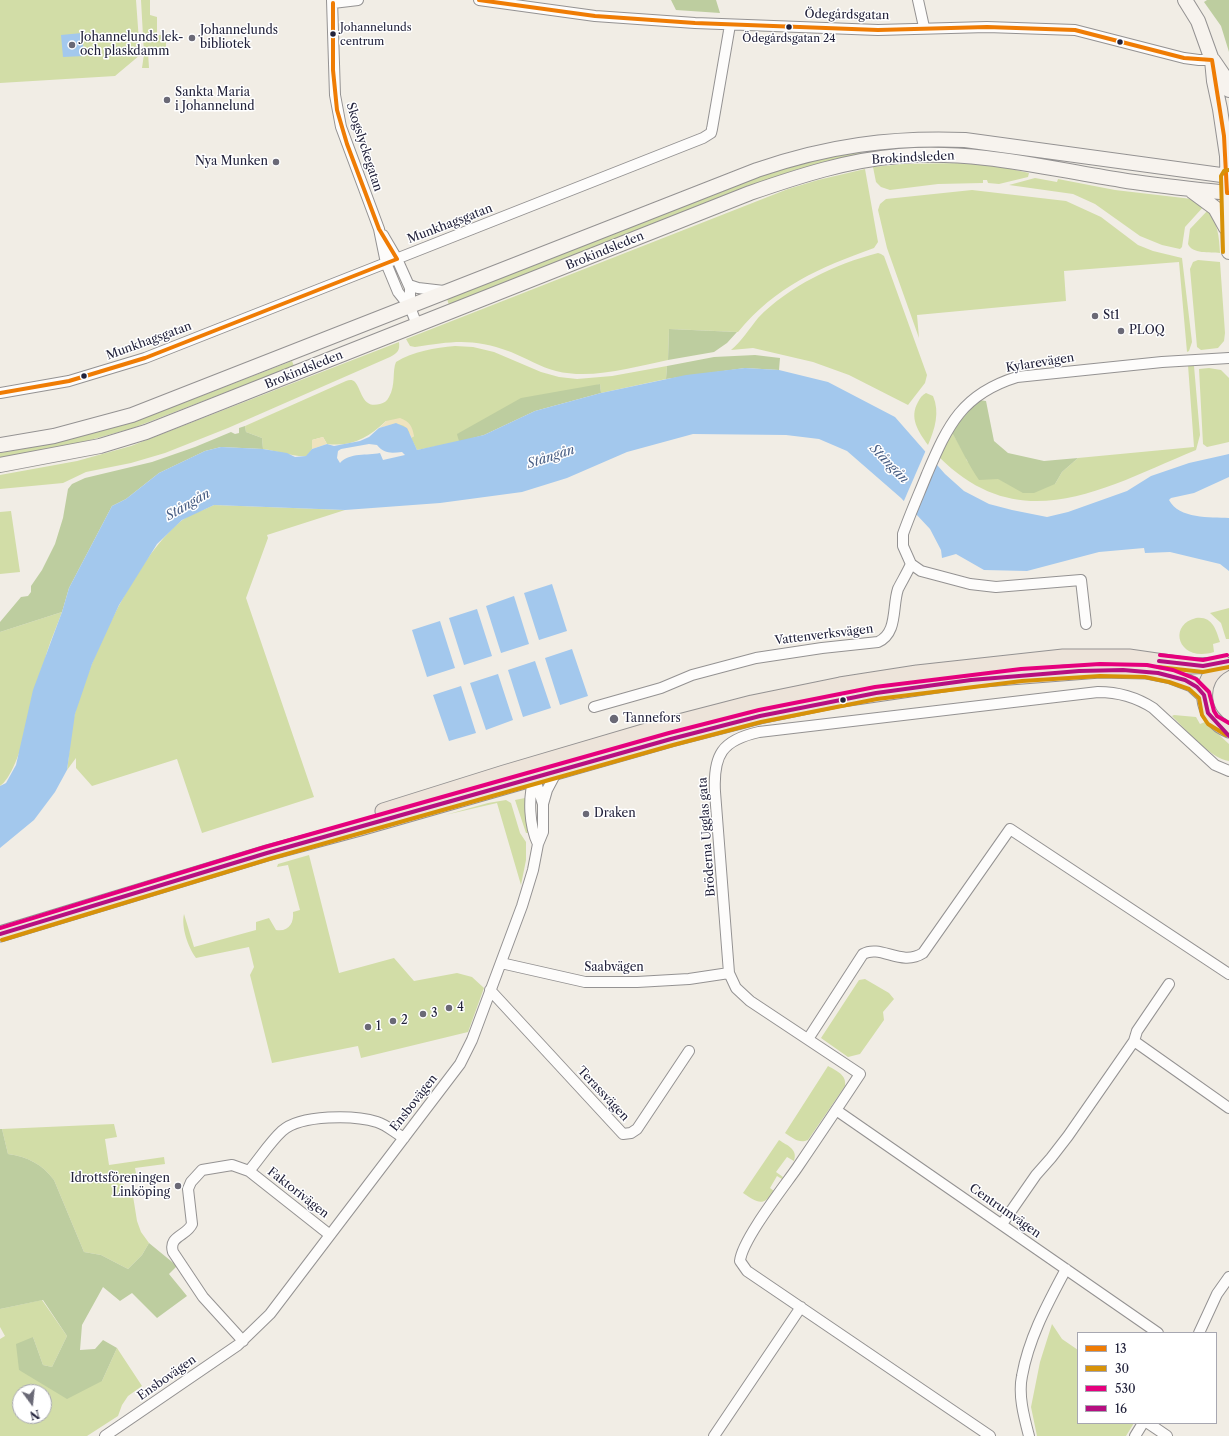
<!DOCTYPE html>
<html>
<head>
<meta charset="utf-8">
<style>
  body { margin:0 }
  #map { position:relative; width:1229px; height:1436px; overflow:hidden; background:#f1ede5; font-family:"Libre Caslon Text",serif }
  canvas { display:block }
  .legend { position:absolute; left:1077px; top:1332px; width:140px; height:92px; box-sizing:border-box; background:#fff; border:1px solid #a7a7b1; margin:0; padding:5px 7px; list-style:none; font-size:12px; color:#22223b }
  .legend li { display:flex; align-items:center; gap:8px; height:20px }
  .legend b { width:20px; border:1px solid #a7a7b1 }
  .north { position:absolute; left:12px; top:1384px; width:40px; height:40px; box-sizing:border-box; background:#fff; border:1px solid #a7a7b1; border-radius:50%; rotate:165deg; font-size:11px; font-weight:700; line-height:16px; text-align:center; color:#22223b }
  .north::after { content:''; display:block; margin:auto; width:14px; height:18px; background:#6a6976; clip-path:polygon(50% 0,100% 100%,50% 72%,0 100%) }
</style>
</head>
<body>
<div id="map">
<canvas width="1229" height="1436"></canvas>
<ul class="legend">
<li><b style="height:5px;background:#ef7c04"></b>13</li>
<li><b style="height:5px;background:#d79209"></b>30</li>
<li><b style="height:5px;background:#e5007d"></b>530</li>
<li><b style="height:5px;background:#b60f80"></b>16</li>
</ul>
<div class="north">N</div>
</div>
<script>
const c = document.querySelector('canvas').getContext('2d');
c.lineJoin = 'round';
function fill(path, color) { c.fillStyle = color; c.fill(path, 'evenodd'); }
function strokePath(path, color, width, dash) { c.strokeStyle = color; c.lineWidth = width; c.lineCap = dash ? 'butt' : 'round'; c.setLineDash(dash || []); c.stroke(path); }
function drawText(font, color, halo, rows, align = 'center') {
  c.font = font + ' "Libre Caslon Text",serif'; c.lineWidth = 3; c.setLineDash([]); c.textBaseline = 'middle'; c.strokeStyle = halo; c.fillStyle = color; for (const [text, x, y, turn = 0] of rows) {
    c.save(); c.translate(x, y); c.rotate((+turn || 0) * Math.PI / 180); c.textAlign = isNaN(turn) ? turn : align; if (halo) c.strokeText(text, 0, 0); c.fillText(text, 0, 0); c.restore();
  }
}
fill(new Path2D(`
  M 0,0 L 136,0 L 140,55 L 115,76 L 0,83 Z
  M 141,0 L 150,0 L 150,15 L 157,17 L 157,35 L 166,35 L 166,47 L 160,52 L 148,52 L 149,68 L 142,68 L 144,54 Z
  M 928,145 L 987,148 L 986,151 L 871,153 L 870,149 Z
  M 861,150 L 862,155 L 798,169 L 761,182 L 449,305 L 447,299 L 758,177 L 796,164 Z
  M 965,163 L 993,165 L 1029,173 L 1028,177 L 999,184 L 988,183 L 987,180 L 983,180 L 983,183 L 938,184 L 890,190 L 881,187 L 876,182 L 873,167 L 904,164 Z
  M 865,169 L 878,242 L 874,248 C 819,268 776,286 738,332 L 669,329 L 668,360 C 633,367 592,380 556,371 C 540,367 526,358 511,352 C 473,338 454,341 415,347 L 410,346 L 406,339 L 788,189 L 818,180 Z
  M 1035,178 L 1057,182 L 1058,179 L 1115,190 L 1192,199 L 1205,205 L 1185,227 L 1182,247 L 1180,249 L 1162,245 L 1140,236 L 1095,204 L 1073,194 L 1009,185 Z
  M 972,190 L 1066,201 L 1101,217 L 1138,245 L 1153,251 L 1182,258 L 1192,342 L 1189,351 L 1187,352 L 1179,262 L 1064,271 L 1066,301 L 917,315 L 919,338 L 887,248 L 878,210 L 880,204 L 886,199 Z
  M 1208,210 C 1218,224 1219,236 1220,253 C 1210,252 1192,254 1188,244 L 1190,229 Z
  M 878,253 L 881,254 L 884,256 L 927,375 L 925,383 L 908,405 L 849,375 L 813,362 L 753,348 L 731,350 C 742,341 749,329 758,318 C 789,286 835,264 878,253 Z
  M 1198,260 L 1220,262 L 1225,333 L 1224,341 L 1218,348 L 1201,350 L 1197,347 L 1190,269 L 1193,262 Z
  M 399,342 C 400,350 398,353 390,357 L 228,428 L 165,453 L 131,463 L 86,472 L 63,483 L 0,489 L 0,475 L 77,461 L 131,446 Z
  M 455,346 L 473,347 L 494,352 L 541,372 L 559,377 L 577,379 L 612,376 L 667,366 L 666,379 L 601,393 L 600,384 L 458,434 L 459,442 L 417,450 L 411,438 L 414,436 L 386,421 C 368,438 352,447 327,444 L 323,437 L 312,440 L 312,449 L 307,456 C 293,457 278,451 263,449 L 262,438 L 246,432 L 245,426 L 346,381 C 349,380 352,379 355,382 C 362,390 362,409 380,404 C 384,403 387,401 389,397 C 396,385 392,371 396,362 C 413,351 435,348 455,346 Z
  M 292,361 L 294,366 L 133,428 L 83,442 L 0,458 L 0,453 L 56,443 L 131,423 Z
  M 1188,365 L 1194,366 L 1200,435 L 1196,450 C 1106,487 1022,540 939,457 L 951,431 L 965,454 L 967,461 L 1010,485 L 1055,484 L 1062,472 L 1078,458 L 1194,447 Z
  M 1209,368 L 1221,370 L 1229,378 L 1229,442 L 1207,447 L 1203,444 L 1199,369 Z
  M 926,393 L 933,396 C 940,412 935,429 928,445 C 918,431 909,418 918,402 C 920,398 922,395 926,393 Z
  M 214,505 L 345,510 L 267,535 L 268,538 L 246,598 L 314,797 L 202,833 L 177,759 L 92,786 L 76,768 L 76,758 L 67,770 C 70,751 70,731 75,713 C 91,656 135,559 181,521 C 190,514 204,510 214,505 Z
  M 11,511 L 20,572 L 0,574 L 0,512 Z
  M 1229,608 L 1229,639 L 1226,639 L 1221,623 L 1210,613 Z
  M 62,612 C 57,626 51,639 47,652 C 39,680 21,773 0,786 L 0,632 Z
  M 1196,618 C 1212,616 1216,629 1220,642 L 1213,644 L 1214,652 C 1178,663 1167,625 1196,618 Z
  M 1174,715 L 1196,717 L 1200,724 L 1205,722 L 1229,744 L 1229,761 C 1211,759 1185,729 1172,716 Z
  M 525,798 L 527,802 L 528,833 L 526,833 L 515,800 Z
  M 506,800 L 511,803 L 520,833 L 526,842 L 526,860 L 521,885 L 497,803 L 445,815 L 488,803 Z
  M 309,855 L 339,973 L 394,958 L 414,981 L 457,973 L 472,977 L 484,988 L 468,1032 L 361,1058 L 358,1046 L 272,1063 L 250,975 L 254,967 L 249,947 L 196,958 C 188,947 181,927 184,914 L 194,947 L 256,930 L 256,922 L 269,918 L 276,930 C 289,932 294,923 293,912 L 300,910 L 288,865 L 277,867 L 278,864 Z
  M 865,979 L 889,993 L 894,999 L 883,1012 L 884,1020 L 860,1054 L 848,1057 L 821,1038 L 859,980 Z
  M 828,1066 C 837,1071 847,1075 845,1086 L 808,1140 C 799,1144 793,1138 785,1133 Z
  M 114,1124 L 117,1137 L 105,1139 L 109,1165 L 164,1157 L 165,1164 L 135,1168 L 137,1178 L 123,1181 L 125,1193 L 129,1193 L 133,1196 L 137,1221 L 141,1232 L 149,1243 L 142,1255 L 128,1269 L 101,1255 L 84,1252 L 54,1180 C 42,1164 28,1157 8,1154 L 2,1129 Z
  M 779,1140 C 788,1146 798,1149 794,1161 L 787,1157 L 776,1172 L 783,1177 L 782,1179 L 777,1176 L 770,1188 L 774,1191 C 763,1208 757,1202 743,1193 Z
  M 42,1300 L 67,1336 L 52,1367 L 43,1365 L 33,1337 L 19,1370 L 102,1381 L 117,1348 L 142,1386 L 128,1396 L 122,1405 L 118,1416 L 87,1436 L 0,1436 L 0,1339 L 5,1336 L 0,1327 L 0,1309 ZM 20,1392 L 44,1392 L 44,1416 L 20,1416 Z
  M 1052,1324 L 1062,1339 L 1078,1350 L 1078,1423 L 1134,1423 L 1126,1436 L 1037,1436 L 1031,1407 L 1040,1362 Z`), '#d2dda7');
fill(new Path2D(`
  M 671,0 L 716,0 L 720,13 L 676,10 Z
  M 1207,0 L 1229,0 L 1229,52 L 1221,26 L 1204,2 Z
  M 669,329 L 737,332 L 727,343 L 714,352 L 668,360 Z
  M 755,355 L 780,358 L 779,370 L 745,368 L 666,379 L 667,366 L 714,357 Z
  M 600,384 L 601,393 L 535,411 L 484,435 L 459,442 L 457,434 L 521,398 Z
  M 979,400 L 986,401 L 994,441 L 1008,453 L 1044,461 L 1078,458 L 1062,472 L 1055,484 L 1034,493 L 1023,493 L 998,479 L 979,480 C 968,464 961,448 951,431 Z
  M 245,426 L 246,432 L 262,438 L 263,449 L 221,447 L 205,451 L 159,473 L 126,499 L 112,506 L 69,588 L 62,612 L 0,632 L 0,622 L 21,597 L 28,596 L 31,592 L 31,586 L 42,570 L 55,544 L 63,518 L 68,489 L 72,484 L 85,478 L 152,462 L 195,447 L 231,432 L 235,434 L 239,433 L 239,428 Z
  M 0,1129 L 2,1129 L 8,1154 C 28,1157 42,1164 54,1180 L 84,1252 L 101,1255 L 128,1269 L 142,1255 L 149,1243 L 177,1266 L 169,1274 L 187,1296 L 157,1318 L 132,1293 L 120,1301 L 103,1287 L 82,1325 L 80,1350 L 95,1349 L 103,1340 L 117,1348 L 102,1381 L 67,1399 L 19,1370 L 16,1344 L 33,1337 L 43,1365 L 52,1367 L 67,1336 L 43,1300 L 0,1309 Z`), '#bdcd9f');
fill(new Path2D(`
  M 400,418 C 410,422 412,426 414,436 L 411,438 C 407,419 393,424 379,428 L 386,421 Z
  M 323,437 L 327,444 L 312,449 L 312,440 Z`), '#efe3be');
fill(new Path2D(`
  M 82,33 L 84,56 L 63,57 L 61,35 Z
  M 745,368 L 779,370 L 828,382 L 895,417 L 945,474 L 964,491 L 989,504 L 1012,510 L 1047,517 L 1068,512 L 1127,491 L 1151,476 L 1189,463 L 1229,454 L 1229,477 L 1194,493 L 1171,498 L 1169,500 C 1179,519 1210,517 1229,518 L 1229,571 L 1220,564 L 1170,552 L 1145,553 L 1144,548 L 1099,552 L 1027,571 L 984,570 L 956,554 L 942,558 L 941,550 L 930,529 L 901,498 L 847,451 L 819,439 L 786,435 L 693,434 L 627,452 L 567,478 L 522,492 L 440,503 L 345,510 L 214,505 L 182,520 L 157,544 L 119,605 L 92,664 L 75,714 L 67,770 L 55,792 L 34,820 L 0,848 L 0,786 L 6,783 L 16,765 L 33,690 L 62,612 L 69,588 L 112,506 L 126,499 L 159,473 L 205,451 L 221,447 L 263,449 L 287,453 L 295,457 L 306,456 L 312,449 L 327,444 L 334,446 L 360,441 L 369,437 L 379,428 L 396,423 L 407,428 L 417,450 L 484,435 L 535,411 L 601,393 L 686,375 ZM 369,444 L 377,445 C 384,454 391,453 402,452 L 405,455 L 383,460 L 380,453 C 367,456 350,452 340,463 L 337,458 L 338,451 L 341,449 Z
  M 552,584 L 567,631 L 539,640 L 524,593 Z
  M 514,596 L 529,644 L 501,653 L 486,606 Z
  M 477,609 L 492,656 L 464,665 L 449,618 Z
  M 440,621 L 455,668 L 427,677 L 412,630 Z
  M 572,649 L 588,696 L 560,705 L 545,658 Z
  M 535,661 L 551,708 L 523,717 L 508,670 Z
  M 498,674 L 513,720 L 486,730 L 470,683 Z
  M 461,686 L 476,733 L 449,741 L 433,695 Z`), '#a3c8ed');
fill(new Path2D(`
  M 926,450 L 937,462 L 914,515 L 903,503 Z`), '#f1ede5');
const street = new Path2D(`
  M 332,0 L 335,95 L 341,127 L 379,229 L 386,263 L 398,292 L 410,307 L 417,325
  M 479,0 L 595,16 L 695,23 L 878,30 L 987,27 L 1075,30 L 1184,58 L 1199,60 L 1212,60
  M 918,0 L 924,27
  M 333,3 L 358,0
  M 383,235 L 397,259 L 410,288 L 410,307
  M 409,285 L 418,288 L 444,291
  M 0,393 L 69,381 L 145,358 L 703,138 L 711,133 L 712,129 L 730,25
  M 1086,624 L 1081,580 L 996,587 L 970,584 L 921,571 L 911,564 L 903,546 L 903,534 C 910,514 919,494 927,474 C 948,425 962,394 1017,377 L 1162,362 L 1229,358
  M 594,707 L 661,688 L 692,675 L 756,658 L 822,648 L 878,642 C 898,633 892,607 898,589 C 902,581 907,573 911,564
  M 534,778 C 528,798 529,825 538,844
  M 543,804 L 547,790 L 557,771
  M 501,963 L 585,982 L 637,982 L 689,979 L 729,973
  M 490,990 L 623,1134 L 631,1133 L 637,1129 L 689,1051
  M 808,1039 L 863,954 C 881,944 901,967 923,953 L 1010,829 L 1229,974
  M 1134,1041 L 1137,1031 L 1169,984
  M 836,1110 L 1158,1333
  M 249,1171 C 260,1158 270,1142 282,1131 C 301,1114 355,1115 377,1122 C 387,1125 395,1133 404,1138
  M 1002,1224 L 1036,1175 L 1051,1158 L 1068,1136 L 1134,1041 L 1229,1108
  M 1199,1333 L 1217,1294 L 1229,1277
  M 243,1341 L 203,1297 L 173,1252 C 168,1236 187,1236 192,1224 L 188,1189 L 191,1182 L 202,1170 L 232,1165 L 249,1171 L 330,1235
  M 1148,1423 L 1167,1436
  M 105,1436 L 238,1345 L 270,1314 L 460,1064 L 472,1040 L 522,906 L 533,870 L 538,844 L 543,832 L 543,804 L 533,773
  M 714,1436 L 801,1307
  M 990,1436 L 747,1271 L 740,1261 C 742,1240 783,1188 797,1168 C 818,1137 839,1106 860,1074 L 750,1001 L 736,988 L 729,973 L 715,792 C 713,755 722,740 759,732 L 1098,692 C 1119,692 1136,697 1153,708 L 1215,765 L 1229,771
  M 1029,1436 C 1024,1417 1018,1395 1022,1376 C 1029,1337 1048,1303 1066,1269
  M 1135,1436 L 1143,1423`);
const secondary = new Path2D(`
  M 1185,0 L 1198,21 L 1212,60 L 1214,81 L 1220,109 L 1227,156 L 1229,252
  M 1213,60 L 1224,76 L 1229,90
  M 1192,191 L 1215,208 L 1226,228
  M 0,445 L 54,436 L 132,415 L 757,170 C 827,146 891,137 965,140 L 1229,176
  M 0,465 L 100,446 L 146,432 L 750,193 C 799,176 848,160 899,156 C 979,150 1044,168 1121,180 C 1157,186 1193,189 1229,193`);
const primary = new Path2D(`
  M 1224,664 C 1195,679 1200,719 1229,730
  M 383,811 L 504,773 L 667,725 L 752,703 L 840,685 L 917,673 L 1063,657 L 1129,657 L 1191,666 L 1221,665
  M 0,934 L 267,853 L 360,828 L 671,739 L 760,716 L 842,699 L 971,680 L 1100,670 L 1146,671 L 1171,676 L 1192,684 L 1204,695`);
strokePath(street, '#949292', 12);
strokePath(secondary, '#949292', 16);
strokePath(primary, '#949292', 17);
strokePath(street, '#fdfcfb', 10);
strokePath(secondary, '#f7f3ee', 14);
strokePath(primary, '#ede4da', 15);
strokePath(new Path2D(`
  M 479,0 L 595,16 L 695,23 L 878,30 L 987,27 L 1075,30 L 1184,58 L 1212,60
  M 1212,60 L 1224,136 L 1227,193 L 1229,193
  M 0,393 L 69,381 L 145,358 L 397,259 L 379,229 L 347,144 L 337,110 L 333,70 L 333,3`), '#ef7c04', 4);
strokePath(new Path2D(`
  M 1223,252 L 1221,176 L 1224,171 L 1229,170
  M 1158,667 L 1203,672 L 1229,667
  M 2,940 L 269,859 L 673,745 L 761,722 L 877,699 L 1022,681 L 1100,676 L 1145,677 L 1169,682 L 1189,689 L 1199,698 L 1202,715 L 1208,724 L 1226,735`), '#d79209', 4);
strokePath(new Path2D(`
  M 1160,655 L 1203,660 L 1227,655
  M 0,928 L 265,847 L 669,733 L 759,710 L 875,687 L 1021,669 L 1100,664 L 1147,665 L 1173,670 L 1196,679 L 1209,692 L 1214,711 L 1217,716 L 1229,723`), '#e5007d', 4);
strokePath(new Path2D(`
  M 1159,661 L 1203,666 L 1229,661
  M 0,934 L 267,853 L 671,739 L 760,716 L 876,693 L 971,680 L 1079,671 L 1123,670 L 1158,673 L 1185,680 L 1197,687 L 1204,695 L 1208,713 L 1229,736`), '#b60f80', 4);
for (const [x, y, r, color] of [
  [789,27,3.5,"#22223b"],
  [333,34,3.5,"#22223b"],
  [192,38,4,"#6a6976"],
  [1120,42,3.5,"#22223b"],
  [72,45,4,"#6a6976"],
  [167,100,4,"#6a6976"],
  [276,162,4,"#6a6976"],
  [1095,316,4,"#6a6976"],
  [1121,331,4,"#6a6976"],
  [84,376,3.5,"#22223b"],
  [843,700,3.5,"#22223b"],
  [614,719,5,"#6a6976"],
  [586,814,4,"#6a6976"],
  [449,1008,4,"#6a6976"],
  [423,1014,4,"#6a6976"],
  [393,1021,4,"#6a6976"],
  [368,1027,4,"#6a6976"],
  [178,1186,4,"#6a6976"]
]) { const dot = new Path2D(); dot.arc(x, y, r, 0, 2 * Math.PI); c.fillStyle = color; c.fill(dot); strokePath(dot, '#fff', 1.5); }
drawText('11px', '#22223b', '#fff', [
  ["Johannelunds",340,28],
  ["centrum",340,42],
  ["Ödegårdsgatan 24",789,39,"center"]
], 'left');
drawText('12px', '#22223b', '#fff', [
  ["Ödegårdsgatan",847,15,1],
  ["Skogslyckegatan",364,147,72],
  ["Brokindsleden",913,158,-3],
  ["Munkhagsgatan",450,224,-21],
  ["Brokindsleden",605,251,-22],
  ["Munkhagsgatan",149,341,-20],
  ["Kylarevägen",1040,363,-9],
  ["Brokindsleden",304,370,-22],
  ["Vattenverksvägen",824,635,-7],
  ["Bröderna Ugglas gata",707,837,-94],
  ["Saabvägen",614,968],
  ["Terassvägen",603,1094,47],
  ["Ensbovägen",414,1103,-52],
  ["Faktorivägen",298,1193,38],
  ["Centrumvägen",1005,1211,35],
  ["Ensbovägen",167,1378,-35]
]);
drawText('12px', '#22223b', '#fff', [
  ["Johannelunds",200,31],
  ["bibliotek",200,45],
  ["Johannelunds lek-",80,38],
  ["och plaskdamm",80,52],
  ["Sankta Maria",175,93],
  ["i Johannelund",175,107],
  ["Nya Munken",268,162,"right"],
  ["St1",1103,316],
  ["PLOQ",1129,331],
  ["Tannefors",623,719],
  ["Draken",594,814],
  ["4",457,1008],
  ["3",431,1014],
  ["2",401,1021],
  ["1",376,1027],
  ["Idrottsföreningen",170,1179,"right"],
  ["Linköping",170,1193,"right"]
], 'left');
drawText('italic 13px', '#485e84', '#fff', [
  ["Stångån",551,457,-18],
  ["Stångån",889,464,46],
  ["Stångån",188,505,-30]
]);
</script>
</body>
</html>
